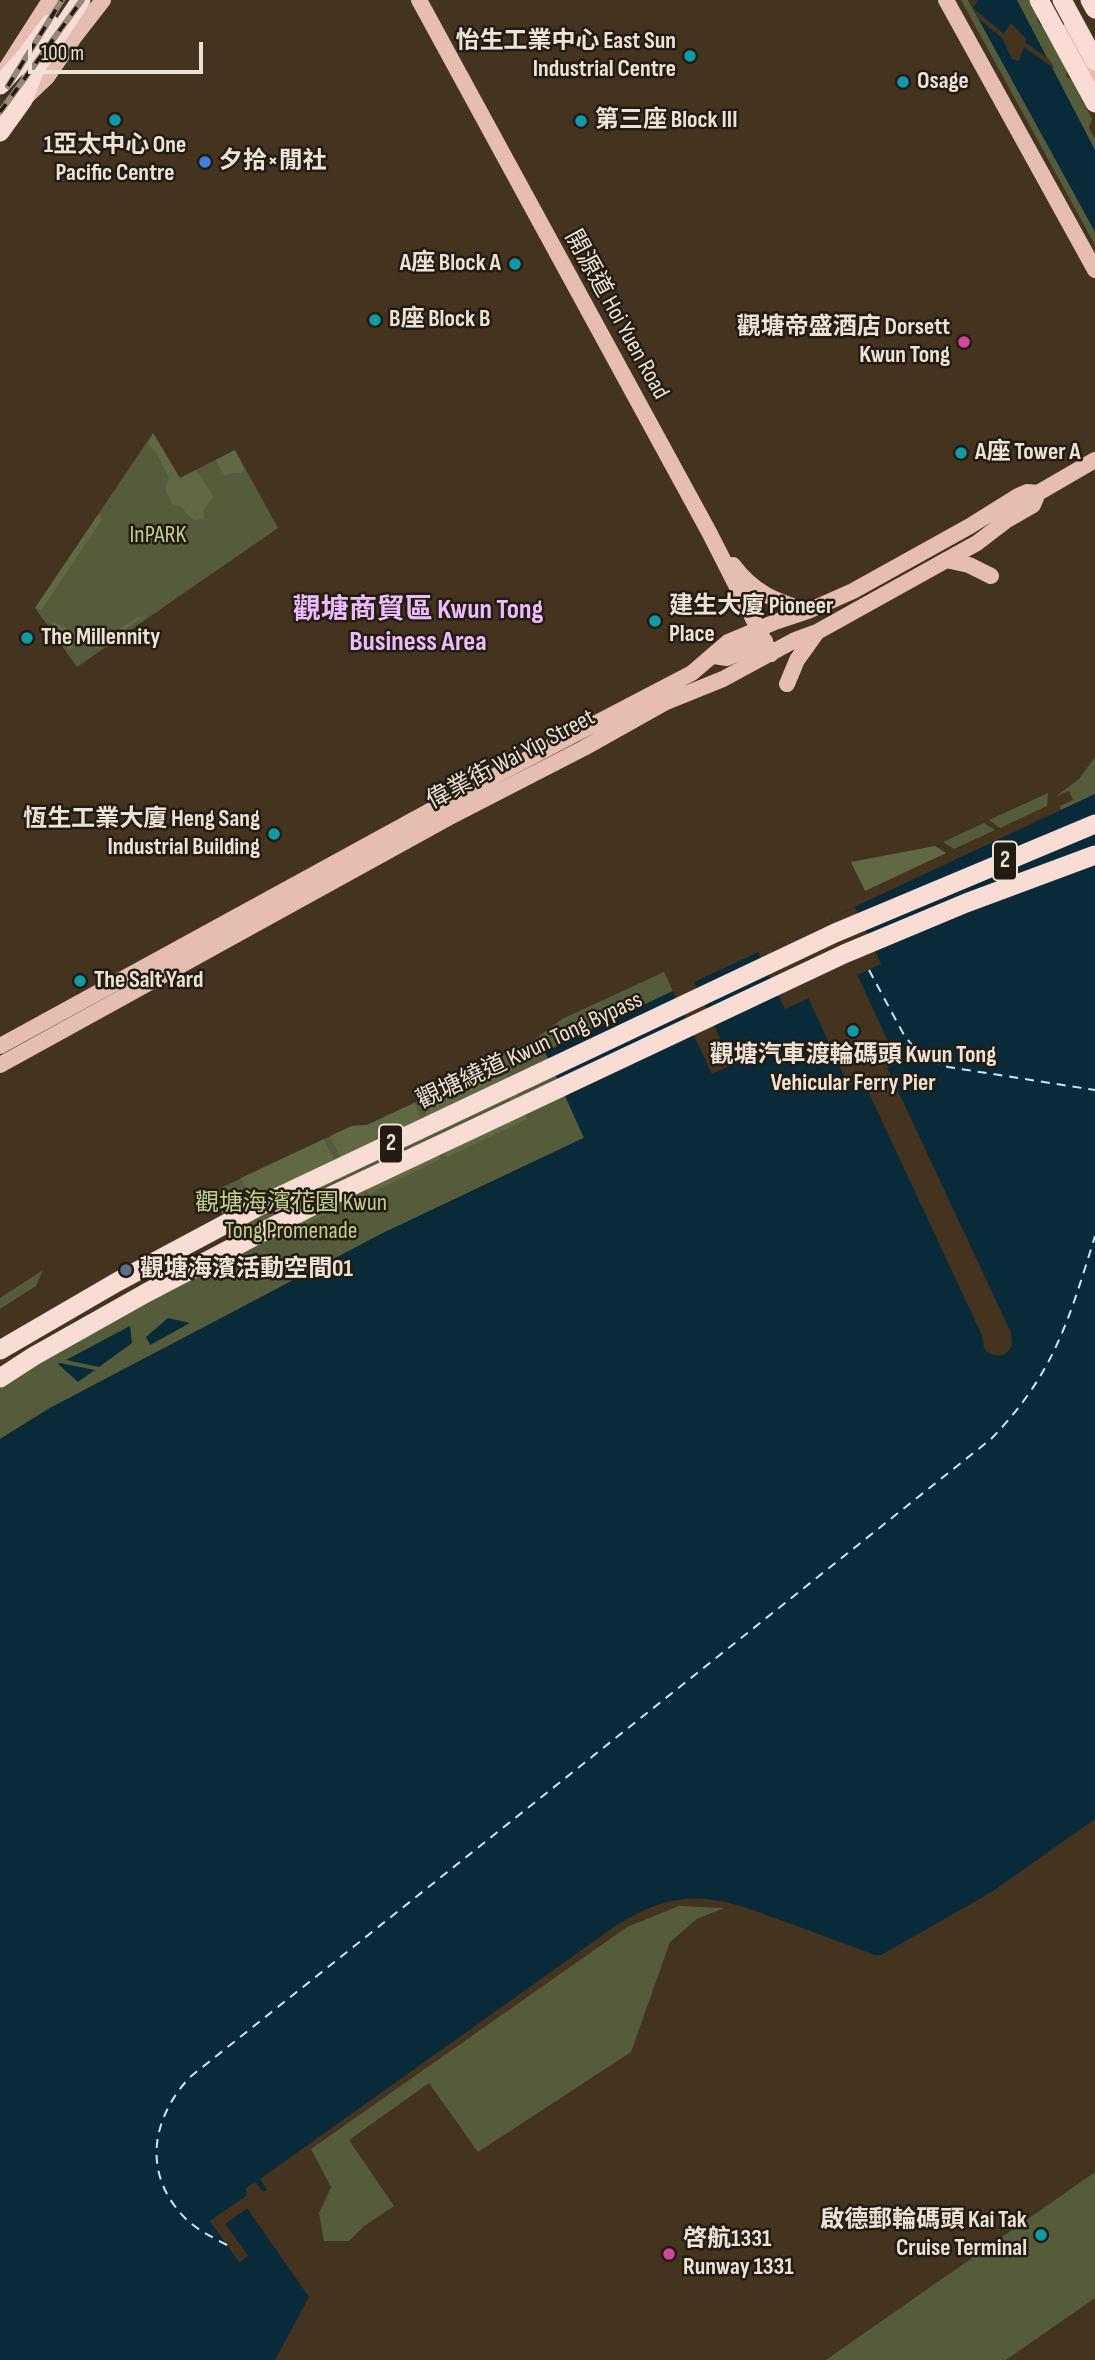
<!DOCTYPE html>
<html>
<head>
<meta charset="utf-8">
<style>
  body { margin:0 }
  #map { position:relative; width:1095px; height:2360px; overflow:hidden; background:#44331f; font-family:"Sofia Sans Condensed",sans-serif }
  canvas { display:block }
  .scale { position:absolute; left:28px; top:42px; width:175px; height:32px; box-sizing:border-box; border:4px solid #ece2d5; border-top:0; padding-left:9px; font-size:21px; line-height:24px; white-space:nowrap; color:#ece2d5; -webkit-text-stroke:5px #241c13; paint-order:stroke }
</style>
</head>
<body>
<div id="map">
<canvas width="1095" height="2360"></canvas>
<div class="scale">100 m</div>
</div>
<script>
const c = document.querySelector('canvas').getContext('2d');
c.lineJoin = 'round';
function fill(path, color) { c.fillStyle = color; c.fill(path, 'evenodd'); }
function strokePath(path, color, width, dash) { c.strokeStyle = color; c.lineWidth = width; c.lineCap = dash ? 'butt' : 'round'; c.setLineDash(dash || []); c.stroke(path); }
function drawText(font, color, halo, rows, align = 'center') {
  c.font = font + ' "Sofia Sans Condensed","Noto Sans TC",sans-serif'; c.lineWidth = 5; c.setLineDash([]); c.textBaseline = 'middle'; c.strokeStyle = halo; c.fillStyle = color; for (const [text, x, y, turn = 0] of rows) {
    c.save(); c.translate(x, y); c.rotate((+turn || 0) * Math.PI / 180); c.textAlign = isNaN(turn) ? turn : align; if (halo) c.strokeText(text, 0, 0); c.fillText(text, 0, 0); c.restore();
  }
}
fill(new Path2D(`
  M 961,0 L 1030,0 L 1039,15 L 1037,20 L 1040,25 L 1045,27 L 1068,69 L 1066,76 L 1072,81 L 1092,119 L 1089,128 L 1095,139 L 1095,245 Z
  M 153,433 L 180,478 L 235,450 L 278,528 L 77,667 L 35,608 Z
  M 1095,757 L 1095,794 L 1061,810 L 1060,806 L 1073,800 L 1069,791 L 1055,797 L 1079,779 Z
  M 1048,793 L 1047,806 L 1000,828 L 989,820 Z
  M 984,823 L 995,830 L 954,849 L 943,842 Z
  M 664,972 L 673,991 L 545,1052 L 585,1137 L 383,1233 L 50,1408 L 0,1439 L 0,1380 L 238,1246 L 212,1192 L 352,1126 L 367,1125 L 461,1081 L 477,1067 L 534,1040 L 562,1019 Z
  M 43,1270 L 36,1286 L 0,1309 L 0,1298 Z
  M 679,1906 L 724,1908 L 697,1919 L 670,1942 L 631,2052 L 478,2152 L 429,2083 L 349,2140 L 394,2206 L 364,2226 L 349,2241 L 324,2241 L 319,2213 L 331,2187 L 311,2149 L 627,1927 Z
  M 1095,2172 L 1095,2298 L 1006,2360 L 826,2360 Z`), '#555c3c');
fill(new Path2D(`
  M 153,433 L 180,478 L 196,470 C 202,480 210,487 213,498 L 203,510 L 204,519 L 194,520 L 186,513 L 182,507 L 172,504 L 165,489 L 169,478 L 157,454 L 148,444 Z
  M 235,450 L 244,469 L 242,473 C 219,473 228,482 216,460 Z
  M 98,515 L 103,518 L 41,610 L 35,608 Z
  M 137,617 L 144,617 L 94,650 L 97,644 Z
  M 50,621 L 77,633 L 82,644 L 80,645 L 78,640 L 71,642 L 73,648 L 68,650 Z
  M 935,846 L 946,853 L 865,891 L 851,862 Z
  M 499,1057 L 511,1084 L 428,1118 L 420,1100 L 461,1081 L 477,1067 Z
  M 513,1088 L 527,1119 L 447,1157 L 443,1150 L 517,1114 L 507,1091 Z
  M 414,1103 L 422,1120 L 341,1159 L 330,1136 L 352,1126 L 367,1125 Z
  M 324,1139 L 335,1162 L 256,1212 L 241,1178 Z
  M 438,1152 L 441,1159 L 369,1194 L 365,1187 Z
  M 361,1189 L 365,1196 L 270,1241 L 263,1225 Z`), '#606943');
fill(new Path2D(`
  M 968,0 L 1017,0 L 1095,150 L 1095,232 Z
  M 1095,794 L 1095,1819 L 990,1893 L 881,1955 L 875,1955 C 845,1944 814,1932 783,1921 C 714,1895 680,1885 614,1927 L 260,2179 L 267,2190 L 263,2192 L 255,2182 L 246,2188 L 246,2196 L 210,2221 L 240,2262 L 248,2256 L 225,2224 L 247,2208 L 309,2297 L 275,2360 L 0,2360 L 0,1439 L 50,1408 L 383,1233 L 584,1138 L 545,1052 L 673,991 L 712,1074 L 732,1065 L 694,982 L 782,941 L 849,1086 L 863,1080 L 982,1335 L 986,1351 C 994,1357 1002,1357 1010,1350 L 1011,1333 L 887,1068 L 898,1063 L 831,918 Z
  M 168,1318 L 190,1323 L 150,1345 L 146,1337 Z
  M 130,1326 L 132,1343 L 99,1367 L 66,1360 Z
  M 60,1363 L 95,1370 L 78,1382 L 58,1364 Z`), '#092b39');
fill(new Path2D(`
  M 968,0 L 978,0 L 973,8 L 1004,34 L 1011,23 L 1026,39 L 1025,42 L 1049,59 L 1055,69 L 1024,47 L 1019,61 L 1012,59 L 1002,38 L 979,19 Z
  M 855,907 L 881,964 L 857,975 L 831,918 Z
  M 782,941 L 809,998 L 785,1009 L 758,952 Z
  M 887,1068 L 1011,1333 L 1012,1346 L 1004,1355 L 991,1354 L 984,1348 L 982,1335 L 863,1080 L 866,1078 L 985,1333 L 987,1346 L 992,1351 L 1002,1351 L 1009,1345 L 1008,1334 L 884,1070 Z
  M 248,2195 L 248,2199 L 215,2222 L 240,2257 L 243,2255 L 222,2226 L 222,2222 L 247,2205 L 263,2226 L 260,2227 L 247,2208 L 225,2224 L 248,2256 L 239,2262 L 210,2221 Z`), '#44331f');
strokePath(new Path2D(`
  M 869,970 L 904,1035 L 921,1056 L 948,1067 L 1095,1090
  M 227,2245 C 212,2237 197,2230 185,2218 C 142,2174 151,2119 190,2077 L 991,1439 C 1054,1374 1069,1320 1095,1236`), '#c0eaff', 2, [9, 7]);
strokePath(new Path2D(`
  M 419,0 L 709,532 L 771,654
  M 946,0 L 1095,270
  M 1067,32 L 1095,81
  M 2,75 L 50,0
  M 24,99 L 47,77 L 75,36 L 103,0
  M 946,560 L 969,565 L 991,576
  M 733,565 C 754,593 774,600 807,611
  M 714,656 L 727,658 L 765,641
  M 787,684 L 797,660 L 817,632
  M 0,1046 L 468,790 L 692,673 L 728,642 L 775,622 L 808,611 L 853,591 L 970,526 L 1018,496 L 1027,492 L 1038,493 L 1095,460
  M 0,1065 L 448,818 L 584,748 L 666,702 L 723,679 L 795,640 L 817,632 L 977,543 L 1007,520 L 1033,505 L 1038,493`), '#e5bdb1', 16);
strokePath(new Path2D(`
  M 1039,0 L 1095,103
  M 1062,0 L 1095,61
  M 1090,0 L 1095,9
  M 0,85 L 22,61 L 50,24
  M 0,132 L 23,100 L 35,69 L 81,0
  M 0,1350 L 117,1282 L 263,1204 L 835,933 L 1095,824
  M 0,1378 L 34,1356 L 146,1293 L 335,1194 L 844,954 L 966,903 L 1095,855`), '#f9dcd4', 19);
const rail = new Path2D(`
  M 8,86 L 62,0
  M 0,112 L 82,0`);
strokePath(rail, '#968878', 6);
strokePath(rail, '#241c13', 3.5, [10]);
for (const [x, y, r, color] of [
  [690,56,7,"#0f9aa8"],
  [903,82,7,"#0f9aa8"],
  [115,120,7,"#0f9aa8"],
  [581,121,7,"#0f9aa8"],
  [205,162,7,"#3f7fe0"],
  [515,264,7,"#0f9aa8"],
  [375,320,7,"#0f9aa8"],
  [964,342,7,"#d1479c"],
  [961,453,7,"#0f9aa8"],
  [655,621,7,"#0f9aa8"],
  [27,638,7,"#0f9aa8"],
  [274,834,7,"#0f9aa8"],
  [80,981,7,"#0f9aa8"],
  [853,1031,7,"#0f9aa8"],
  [126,1270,7,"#5c6f8a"],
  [1041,2235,7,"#0f9aa8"],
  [669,2254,7,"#d1479c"]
]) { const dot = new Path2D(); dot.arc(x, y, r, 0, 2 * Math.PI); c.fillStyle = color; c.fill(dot); strokePath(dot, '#241c13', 2.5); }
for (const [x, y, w] of [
  [1005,861,24],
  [391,1144,24]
]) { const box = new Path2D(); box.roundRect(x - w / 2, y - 19.5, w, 39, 5); c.fillStyle = '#241c13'; c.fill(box); strokePath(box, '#ece2d5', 2); }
drawText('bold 23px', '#ece2d5', null, [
  ["2",1005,861],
  ["2",391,1144]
]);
drawText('bold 24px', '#ece2d5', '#241c13', [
  ["怡生工業中心 East Sun",676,42,"right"],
  ["Industrial Centre",676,70,"right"],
  ["Osage",917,82],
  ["第三座 Block III",595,121],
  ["1亞太中心 One",115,146,"center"],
  ["Pacific Centre",115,174,"center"],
  ["夕拾×閒社",219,162],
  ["A座 Block A",501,264,"right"],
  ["B座 Block B",389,320],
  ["觀塘帝盛酒店 Dorsett",950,328,"right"],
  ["Kwun Tong",950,356,"right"],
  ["A座 Tower A",975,453],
  ["建生大廈 Pioneer",669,607],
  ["Place",669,635],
  ["The Millennity",41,638],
  ["恆生工業大廈 Heng Sang",260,820,"right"],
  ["Industrial Building",260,848,"right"],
  ["The Salt Yard",94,981],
  ["觀塘汽車渡輪碼頭 Kwun Tong",853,1056,"center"],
  ["Vehicular Ferry Pier",853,1084,"center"],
  ["觀塘海濱活動空間01",140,1270],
  ["啟德郵輪碼頭 Kai Tak",1027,2221,"right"],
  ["Cruise Terminal",1027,2249,"right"],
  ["啓航1331",683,2240],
  ["Runway 1331",683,2268]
], 'left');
drawText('24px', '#ece2d5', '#241c13', [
  ["開源道 Hoi Yuen Road",616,315,61],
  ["偉業街 Wai Yip Street",511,760,-28],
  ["觀塘繞道 Kwun Tong Bypass",530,1051,-25]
]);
drawText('24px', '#c1d08f', '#241c13', [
  ["InPARK",158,536],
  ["觀塘海濱花園 Kwun",291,1204],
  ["Tong Promenade",291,1232]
]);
drawText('bold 28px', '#edbcfc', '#241c13', [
  ["觀塘商貿區 Kwun Tong",418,611],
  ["Business Area",418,643]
]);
</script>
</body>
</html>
